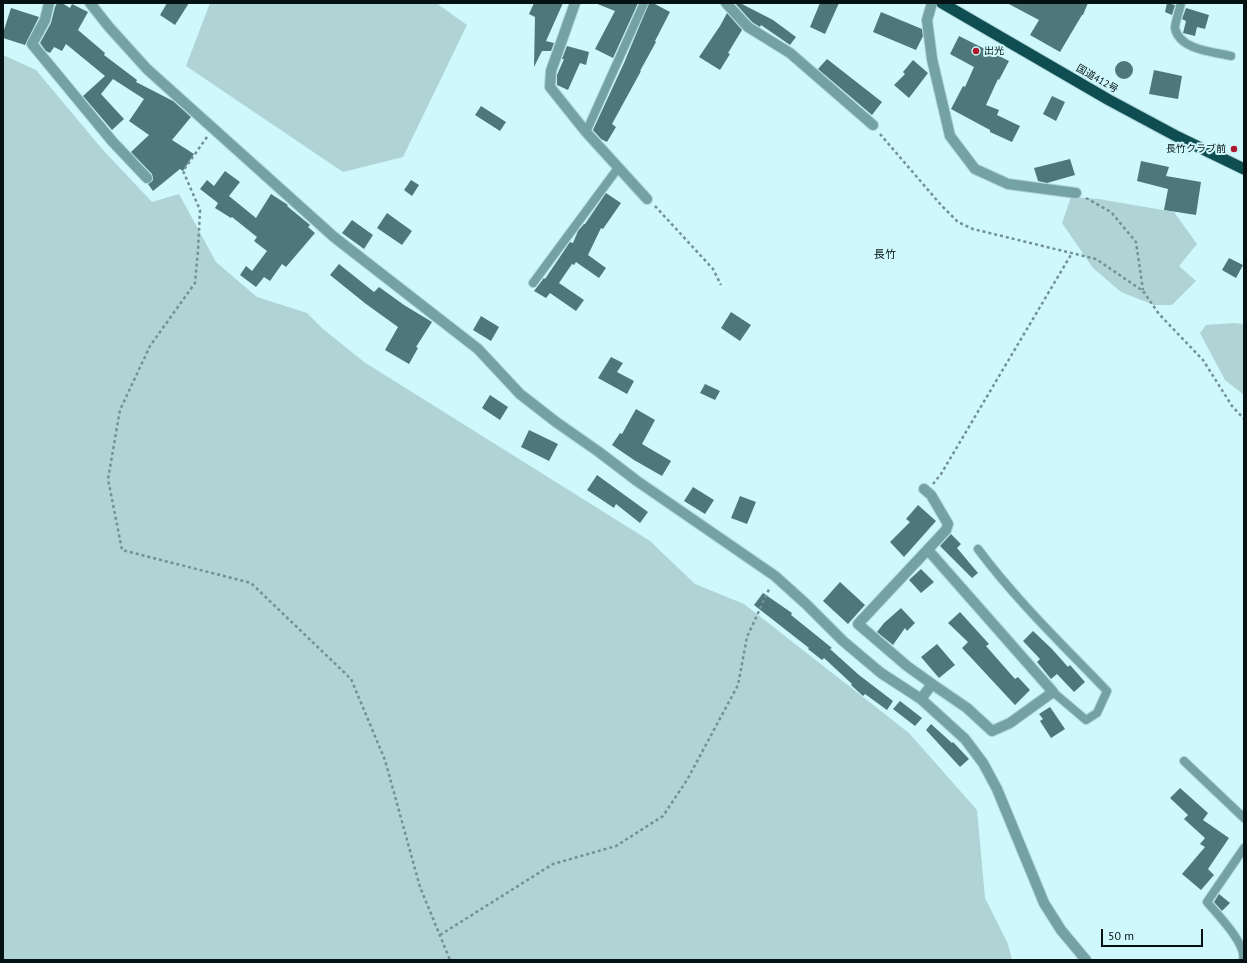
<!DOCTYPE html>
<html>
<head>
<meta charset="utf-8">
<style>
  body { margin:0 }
  #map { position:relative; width:1247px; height:963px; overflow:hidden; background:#cef8fb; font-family:"PT Sans",sans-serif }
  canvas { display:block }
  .frame { position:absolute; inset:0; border:4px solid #041213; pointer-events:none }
  .scale { position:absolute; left:1101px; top:929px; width:102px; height:18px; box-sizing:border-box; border:2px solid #041213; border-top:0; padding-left:5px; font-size:12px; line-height:14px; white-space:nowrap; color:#041213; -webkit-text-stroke:3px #cef8fb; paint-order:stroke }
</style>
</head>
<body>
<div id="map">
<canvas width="1247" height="963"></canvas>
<div class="frame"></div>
<div class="scale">50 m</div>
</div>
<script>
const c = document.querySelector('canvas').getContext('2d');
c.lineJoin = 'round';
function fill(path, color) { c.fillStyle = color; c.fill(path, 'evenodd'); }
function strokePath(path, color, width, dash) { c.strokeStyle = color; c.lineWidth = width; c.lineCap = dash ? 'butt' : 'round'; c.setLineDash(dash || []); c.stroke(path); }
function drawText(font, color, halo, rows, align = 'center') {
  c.font = font + ' "PT Sans","Noto Sans JP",sans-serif'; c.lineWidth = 4; c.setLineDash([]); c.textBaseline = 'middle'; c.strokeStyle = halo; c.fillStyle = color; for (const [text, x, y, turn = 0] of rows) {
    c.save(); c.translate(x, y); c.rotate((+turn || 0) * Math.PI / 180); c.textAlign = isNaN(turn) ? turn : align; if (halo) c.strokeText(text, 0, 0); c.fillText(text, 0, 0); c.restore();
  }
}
fill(new Path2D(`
  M 210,3 L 436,3 L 467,25 L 403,157 L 343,172 L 186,66 Z
  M 3,55 L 36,70 L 102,149 L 152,202 L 179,194 L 216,262 L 257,297 L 307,313 L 323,329 L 364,362 L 650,541 L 695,584 L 744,604 L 909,733 L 977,810 L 985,898 L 1008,944 L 1012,960 L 3,960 Z
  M 1071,197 L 1099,199 L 1174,212 L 1197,244 L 1179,266 L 1196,281 L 1172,305 L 1154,305 L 1121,292 L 1093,268 L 1062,223 Z
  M 1234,323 L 1244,324 L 1244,395 L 1225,380 L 1200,333 L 1206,325 Z`), '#b0d3d5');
fill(new Path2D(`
  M 57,3 L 62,3 L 70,8 L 72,4 L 88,12 L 78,30 L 105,53 L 104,55 L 137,80 L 136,82 L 173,101 L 191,117 L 172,140 L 194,154 L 183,171 L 180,169 L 153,191 L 148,184 L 153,180 L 152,174 L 131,152 L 149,135 L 129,121 L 144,99 L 113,79 L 101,94 L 124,119 L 112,130 L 83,96 L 105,76 L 66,44 L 62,51 L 54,47 L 50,53 L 46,51 L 40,43 L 51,23 L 55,7 Z
  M 167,3 L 189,3 L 175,25 L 160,15 Z
  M 534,3 L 563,3 L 546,41 L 554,43 L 551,51 L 542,51 L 534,67 L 535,17 L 529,14 Z
  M 595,3 L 638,3 L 613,58 L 595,49 L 615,11 Z
  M 649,3 L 653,3 L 670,12 L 655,41 L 656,42 L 640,71 L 641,71 L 612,124 L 616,127 L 607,142 L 601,139 L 593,130 L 624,63 Z
  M 735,3 L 740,3 L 773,20 L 796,37 L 790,45 L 761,25 L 760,27 L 752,22 Z
  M 820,3 L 839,3 L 825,34 L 810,27 Z
  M 1007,3 L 1088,3 L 1083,15 L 1082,15 L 1060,52 L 1030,35 L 1039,20 Z
  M 1167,3 L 1175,5 L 1172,15 L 1165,12 Z
  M 11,8 L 39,17 L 25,45 L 3,38 L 3,33 Z
  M 1186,8 L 1209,15 L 1205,29 L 1197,27 L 1195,36 L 1183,33 L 1186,21 L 1182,19 Z
  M 881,12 L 922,29 L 923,36 L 916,50 L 873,32 Z
  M 727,13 L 742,30 L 728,53 L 730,54 L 720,70 L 699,57 L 720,26 Z
  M 959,36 L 1009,61 L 999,80 L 998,79 L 986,105 L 999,110 L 997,115 L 1020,126 L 1012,142 L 990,132 L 990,130 L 951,109 L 963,86 L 965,87 L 974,67 L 950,54 Z
  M 567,46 L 589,52 L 586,65 L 580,63 L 568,90 L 557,85 L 557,75 L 564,59 L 562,59 Z
  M 827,59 L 882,102 L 872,115 L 818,69 Z
  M 913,60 L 928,73 L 909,98 L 894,85 L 905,74 L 903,72 Z
  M1115 70a9 9 0 1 1 18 0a9 9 0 1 1-18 0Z
  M 1154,70 L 1182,76 L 1178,99 L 1149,94 Z
  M 1052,96 L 1065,102 L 1056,121 L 1043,114 Z
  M 481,106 L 506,122 L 500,131 L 475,115 Z
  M 1070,159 L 1075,175 L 1047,183 L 1038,181 L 1034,168 Z
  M 1141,161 L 1169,167 L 1166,176 L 1201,182 L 1196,215 L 1164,210 L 1168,189 L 1137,181 Z
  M 225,171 L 240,182 L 229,196 L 256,218 L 271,194 L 288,205 L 287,206 L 310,225 L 308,227 L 315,233 L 286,267 L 282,264 L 270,281 L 264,277 L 256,287 L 240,275 L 246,266 L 252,271 L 267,251 L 254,241 L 257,237 L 232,217 L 231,218 L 215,208 L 218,203 L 200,189 L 207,180 L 214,186 Z
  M 411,180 L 419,185 L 412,196 L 404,190 Z
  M 606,193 L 621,203 L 603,229 L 601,228 L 588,255 L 606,268 L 599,278 L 576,262 L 574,265 L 572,264 L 559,283 L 584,300 L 576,311 L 550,293 L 546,298 L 534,291 L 544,278 L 545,279 L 570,242 L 573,243 L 578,231 L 584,224 L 585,224 Z
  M 387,213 L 412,231 L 402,245 L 377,228 Z
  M 352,220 L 373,235 L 364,249 L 342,233 Z
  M 1229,258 L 1243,265 L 1236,278 L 1222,270 Z
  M 339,264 L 374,292 L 379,287 L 404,305 L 432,322 L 416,347 L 418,348 L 409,364 L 385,350 L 398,327 L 366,304 L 330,275 Z
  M 731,312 L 751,325 L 740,341 L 721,328 Z
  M 481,316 L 499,327 L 491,341 L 473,330 Z
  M 611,357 L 623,363 L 617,372 L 634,381 L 627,394 L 598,378 Z
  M 705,384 L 720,391 L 715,400 L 700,393 Z
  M 490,395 L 508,407 L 500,420 L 482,408 Z
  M 636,409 L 655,420 L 642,444 L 671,461 L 662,476 L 634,460 L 612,445 L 620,433 L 622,434 Z
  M 529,430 L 558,444 L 549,461 L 521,447 Z
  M 597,475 L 648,512 L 640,523 L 616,504 L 614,508 L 587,490 Z
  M 693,487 L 714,500 L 705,514 L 684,501 Z
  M 740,496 L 756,502 L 747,524 L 731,518 Z
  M 918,505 L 936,521 L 904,557 L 890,542 L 910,522 L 906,519 Z
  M 951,534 L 961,544 L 957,548 L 978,573 L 972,578 L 940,546 Z
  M 921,569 L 934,582 L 921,593 L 909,580 Z
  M 840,582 L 865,605 L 848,624 L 823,601 Z
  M 763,593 L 792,613 L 791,615 L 832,648 L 830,649 L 859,675 L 893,701 L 887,710 L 865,694 L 863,696 L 851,685 L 852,684 L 824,658 L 822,660 L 808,649 L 809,648 L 754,605 Z
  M 901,608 L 915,623 L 907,631 L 905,628 L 893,645 L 877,632 L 884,623 Z
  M 960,612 L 989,644 L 986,646 L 1015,679 L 1018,677 L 1030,690 L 1015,705 L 962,648 L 968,642 L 948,623 Z
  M 1033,631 L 1052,649 L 1068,667 L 1070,665 L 1085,682 L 1074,692 L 1057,674 L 1051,679 L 1037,662 L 1040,659 L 1023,641 Z
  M 937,644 L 955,665 L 939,678 L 921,657 Z
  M 900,701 L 922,718 L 915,726 L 893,709 Z
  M 1050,707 L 1065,729 L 1051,738 L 1040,721 L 1043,719 L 1039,714 Z
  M 931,724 L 952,743 L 953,742 L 969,759 L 960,767 L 926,730 Z
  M 1180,788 L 1208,813 L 1203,820 L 1229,838 L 1208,869 L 1214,875 L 1201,890 L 1182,874 L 1205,847 L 1200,844 L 1205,838 L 1184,819 L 1188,815 L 1170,798 Z
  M 1219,894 L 1230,903 L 1222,911 L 1214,902 Z`), '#4d777a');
const service = new Path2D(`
  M 1181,3 C 1180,9 1175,22 1175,28 C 1179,50 1214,52 1231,56
  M 586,132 L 644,3
  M 533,283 L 618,168
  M 978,549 C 1016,600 1062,644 1107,691 L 1097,713 L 1086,720 L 1053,692
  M 1184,761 L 1244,818
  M 1243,960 C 1247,944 1217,914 1207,902 L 1244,848`);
const minor = new Path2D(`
  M 49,3 L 45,20 L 32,44 L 112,141 L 147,178
  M 90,3 L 109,27 L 147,69 L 334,237 L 478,349 L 520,394 L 556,422 L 599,452 L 637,481 L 775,576 L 806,604 L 843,641 L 881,673 L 921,699 L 965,739 L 983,763 L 997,789 L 1044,903 L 1061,930 L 1086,960
  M 575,3 L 551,71 L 550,87 L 586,132 L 647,199
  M 726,3 L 748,27 L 790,53 L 873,125
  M 932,3 L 927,20 L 932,59 L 950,136 L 975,169 L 1008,184 L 1076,193
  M 928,550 L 1053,692 L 1010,723 L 992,731 L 967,708 L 932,684
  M 921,699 L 932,684 L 907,666 L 858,624 L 946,530 L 948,524 L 931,495 L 924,489`);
const trunk = new Path2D(`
  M 942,3 L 1109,100 L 1178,137 L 1244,169`);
strokePath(service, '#aed3d6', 10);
strokePath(minor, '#aed3d6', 12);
strokePath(trunk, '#aed3d6', 13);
strokePath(new Path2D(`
  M 880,134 L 941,205 L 958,222 L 973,229 L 1096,259 L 1143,291 L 1159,314 L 1203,360 L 1232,406 L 1244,419
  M 207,137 L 183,171 L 200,210 L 198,251 L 195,283 L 150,346 L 120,410 L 108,479 L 122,550 L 251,583 L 351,679 L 385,760 L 420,887 L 450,960
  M 1086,198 L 1111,212 L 1136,242 L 1143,290
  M 655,206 L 713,269 L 721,285
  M 933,484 L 941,474 L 1072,253
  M 440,935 L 553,864 L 616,846 L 663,816 L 687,780 L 738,685 L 747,637 L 770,587`), '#739193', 2.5, [3, 3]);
strokePath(service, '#74a1a4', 8);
strokePath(minor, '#74a1a4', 10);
strokePath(trunk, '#0e4e52', 11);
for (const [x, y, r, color] of [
  [976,51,4,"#ac182c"],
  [1234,149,4,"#ac182c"]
]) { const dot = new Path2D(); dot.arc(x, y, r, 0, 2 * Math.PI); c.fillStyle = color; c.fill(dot); strokePath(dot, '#cef8fb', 1.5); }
drawText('10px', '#041213', '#cef8fb', [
  ["出光",984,51],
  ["長竹クラブ前",1226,149,"right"]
], 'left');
drawText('10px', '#041213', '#cef8fb', [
  ["国道412号",1097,79,30]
]);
drawText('11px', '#041213', '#cef8fb', [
  ["長竹",885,255]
]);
</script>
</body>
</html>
